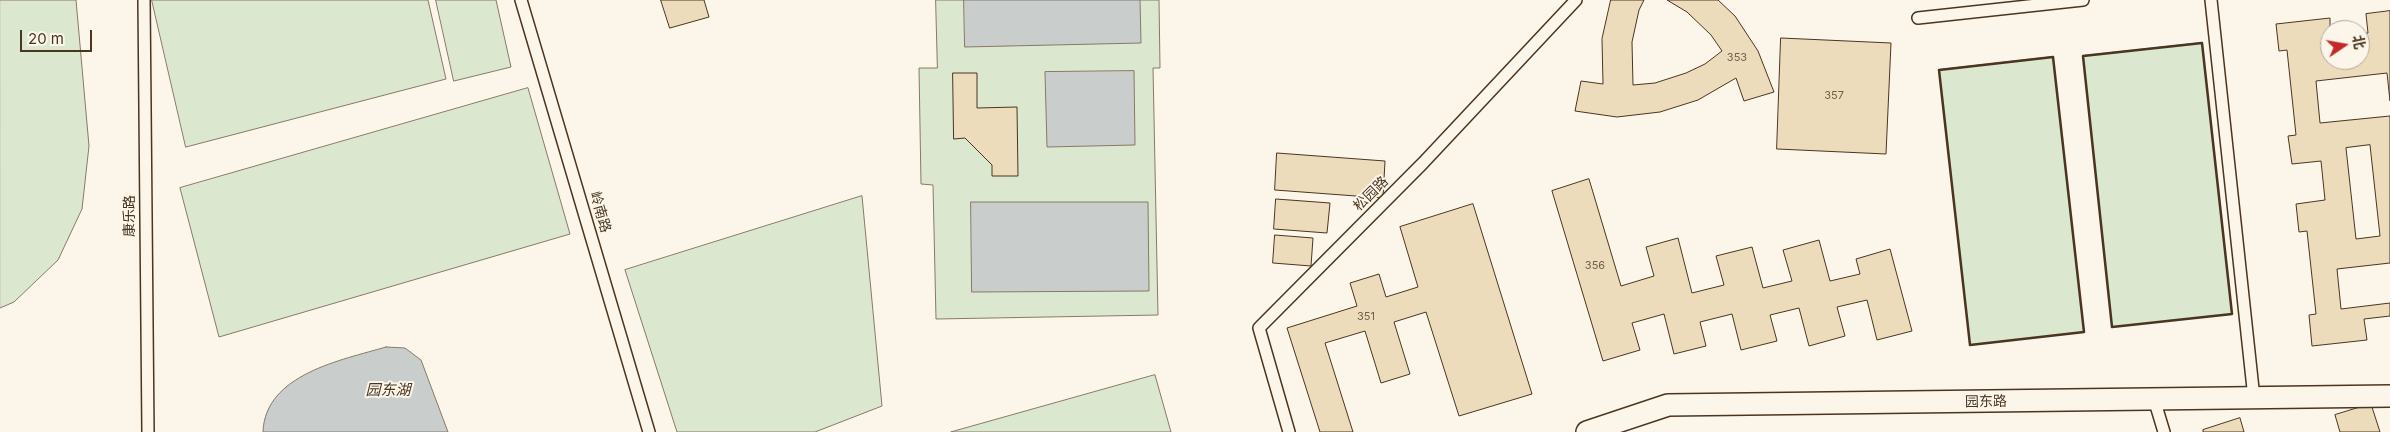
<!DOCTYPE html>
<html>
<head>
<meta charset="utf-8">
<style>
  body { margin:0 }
  #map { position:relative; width:2390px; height:432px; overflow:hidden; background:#fbf6e9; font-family:Inter,"Noto Sans SC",sans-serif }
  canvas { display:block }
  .north { position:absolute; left:2320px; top:20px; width:50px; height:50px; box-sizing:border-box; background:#fbf6e9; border:1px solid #b4a999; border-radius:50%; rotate:78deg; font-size:14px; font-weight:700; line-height:20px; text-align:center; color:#4a3520 }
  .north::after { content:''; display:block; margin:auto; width:18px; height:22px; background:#c62828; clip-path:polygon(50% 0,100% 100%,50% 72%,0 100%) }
  .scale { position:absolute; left:20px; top:30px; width:72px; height:22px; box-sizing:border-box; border:2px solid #4a3520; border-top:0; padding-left:6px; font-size:15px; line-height:18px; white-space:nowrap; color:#4a3520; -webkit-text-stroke:4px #fbf6e9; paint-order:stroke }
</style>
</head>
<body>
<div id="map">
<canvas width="2390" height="432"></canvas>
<div class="north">北</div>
<div class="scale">20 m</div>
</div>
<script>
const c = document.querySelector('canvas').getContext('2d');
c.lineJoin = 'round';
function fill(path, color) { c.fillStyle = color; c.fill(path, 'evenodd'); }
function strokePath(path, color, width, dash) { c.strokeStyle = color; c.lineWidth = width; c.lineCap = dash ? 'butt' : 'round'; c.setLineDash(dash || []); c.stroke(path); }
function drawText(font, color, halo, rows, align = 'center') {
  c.font = font + ' Inter,"Noto Sans SC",sans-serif'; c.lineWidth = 4; c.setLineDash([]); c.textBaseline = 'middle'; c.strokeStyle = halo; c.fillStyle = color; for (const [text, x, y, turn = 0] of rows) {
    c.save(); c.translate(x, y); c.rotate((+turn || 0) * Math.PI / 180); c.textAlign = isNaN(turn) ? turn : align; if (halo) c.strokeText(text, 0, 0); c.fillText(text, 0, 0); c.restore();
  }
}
const green = new Path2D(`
  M 0,0 L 76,0 L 89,146 L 82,209 L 58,260 L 14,302 L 0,308 Z
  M 152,0 L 428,0 L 446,79 L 186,147 Z
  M 436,0 L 496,0 L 511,67 L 454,81 Z
  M 936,0 L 1159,0 L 1160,68 L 1153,68 L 1158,315 L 936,319 L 933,185 L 921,184 L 919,68 L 937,68 Z
  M 2202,43 L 2232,314 L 2112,327 L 2083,56 Z
  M 2053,57 L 2084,332 L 1970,345 L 1939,70 Z
  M 528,88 L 570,234 L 219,337 L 180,188 Z
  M 862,196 L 882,406 L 815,432 L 677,432 L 625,270 Z
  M 1155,375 L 1171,432 L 951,432 Z`);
fill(green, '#dce7d0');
strokePath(green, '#887966', 1);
const water = new Path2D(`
  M 964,0 L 1140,0 L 1141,43 L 965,47 Z
  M 1134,71 L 1135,145 L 1047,147 L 1045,72 Z
  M 971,202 L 1148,202 L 1149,291 L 972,292 Z
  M 386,347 L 405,348 L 421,360 L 448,432 L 263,432 C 265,374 342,360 386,347 Z`);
fill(water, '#c9cecd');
strokePath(water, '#887966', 1);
const building = new Path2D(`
  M 661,0 L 704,0 L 709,17 L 670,28 Z
  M 1611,0 L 1644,0 L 1639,10 L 1632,42 L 1633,85 L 1655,83 L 1686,73 L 1705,64 L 1722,51 L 1711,35 L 1687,12 L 1667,0 L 1718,0 L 1735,16 L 1758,51 L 1774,92 L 1744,101 L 1736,78 L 1698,100 L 1660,112 L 1617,117 L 1575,111 L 1581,81 L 1603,84 L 1602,39 Z
  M 2390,11 L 2390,101 L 2387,73 L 2316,81 L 2320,123 L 2390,116 L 2390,263 L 2337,269 L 2341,309 L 2390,303 L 2390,316 L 2364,319 L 2367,340 L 2312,346 L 2309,315 L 2316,314 L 2307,231 L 2299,232 L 2296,204 L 2325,200 L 2321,161 L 2292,164 L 2288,136 L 2296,135 L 2287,50 L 2279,51 L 2276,24 L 2330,18 L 2330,60 L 2360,60 L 2360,34 L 2368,33 L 2366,14 ZM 2370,145 L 2380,236 L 2356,239 L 2346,148 Z
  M 1781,38 L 1891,43 L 1886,154 L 1777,149 Z
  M 953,73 L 977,73 L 977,108 L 1017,107 L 1018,176 L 992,176 L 992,165 L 965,138 L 954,139 Z
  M 1277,153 L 1385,161 L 1383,198 L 1275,190 Z
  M 1589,179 L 1621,286 L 1654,276 L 1646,247 L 1678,238 L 1692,293 L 1724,285 L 1716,256 L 1752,247 L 1763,288 L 1792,281 L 1783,250 L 1819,240 L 1830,281 L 1860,274 L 1856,259 L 1890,249 L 1912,331 L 1877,340 L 1867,300 L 1837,307 L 1845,336 L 1809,346 L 1799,308 L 1770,315 L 1777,341 L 1741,350 L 1732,314 L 1700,322 L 1706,346 L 1674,354 L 1664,314 L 1632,323 L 1640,350 L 1603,361 L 1552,191 Z
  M 1276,199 L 1330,203 L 1327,233 L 1274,229 Z
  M 1473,204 L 1532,394 L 1459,416 L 1426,312 L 1394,322 L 1410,374 L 1381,383 L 1365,331 L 1325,343 L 1353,432 L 1320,432 L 1287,328 L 1357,306 L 1350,283 L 1379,274 L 1386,297 L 1418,287 L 1400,227 Z
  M 1275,235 L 1313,238 L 1311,266 L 1273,263 Z
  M 2371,404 L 2380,432 L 2340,432 L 2335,415 Z
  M 2240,418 L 2244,432 L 2203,432 L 2203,430 Z`);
fill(building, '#ecdcbc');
strokePath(building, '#4a3520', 1);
const service = new Path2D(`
  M 144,0 L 148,432
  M 521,0 L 649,432
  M 2211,0 L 2254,398
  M 1918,18 L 2083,0
  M 2154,399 L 2164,432
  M 1289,432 L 1259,328 L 1423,163 L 1576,0`);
const minor = new Path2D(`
  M 1587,432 L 1668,405 L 2390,396`);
strokePath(service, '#4a3520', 14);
strokePath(minor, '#4a3520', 24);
strokePath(service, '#fbf6e9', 11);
strokePath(minor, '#fbf6e9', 21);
strokePath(new Path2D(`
  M 2202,43 L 2232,314 L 2112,327 L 2083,56 Z
  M 2053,57 L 2084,332 L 1970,345 L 1939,70 Z`), '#4a3520', 2.5);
drawText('11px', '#725f47', null, [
  ["353",1737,58],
  ["357",1834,96],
  ["356",1595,266],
  ["351",1366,317]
]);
drawText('14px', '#4a3520', '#fbf6e9', [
  ["松园路",1371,194,-45],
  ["岭南路",600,212,74],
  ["康乐路",130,216,-90],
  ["园东路",1986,402,-1]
]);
drawText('italic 15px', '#4a3520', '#fbf6e9', [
  ["园东湖",388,390]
]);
</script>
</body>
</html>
